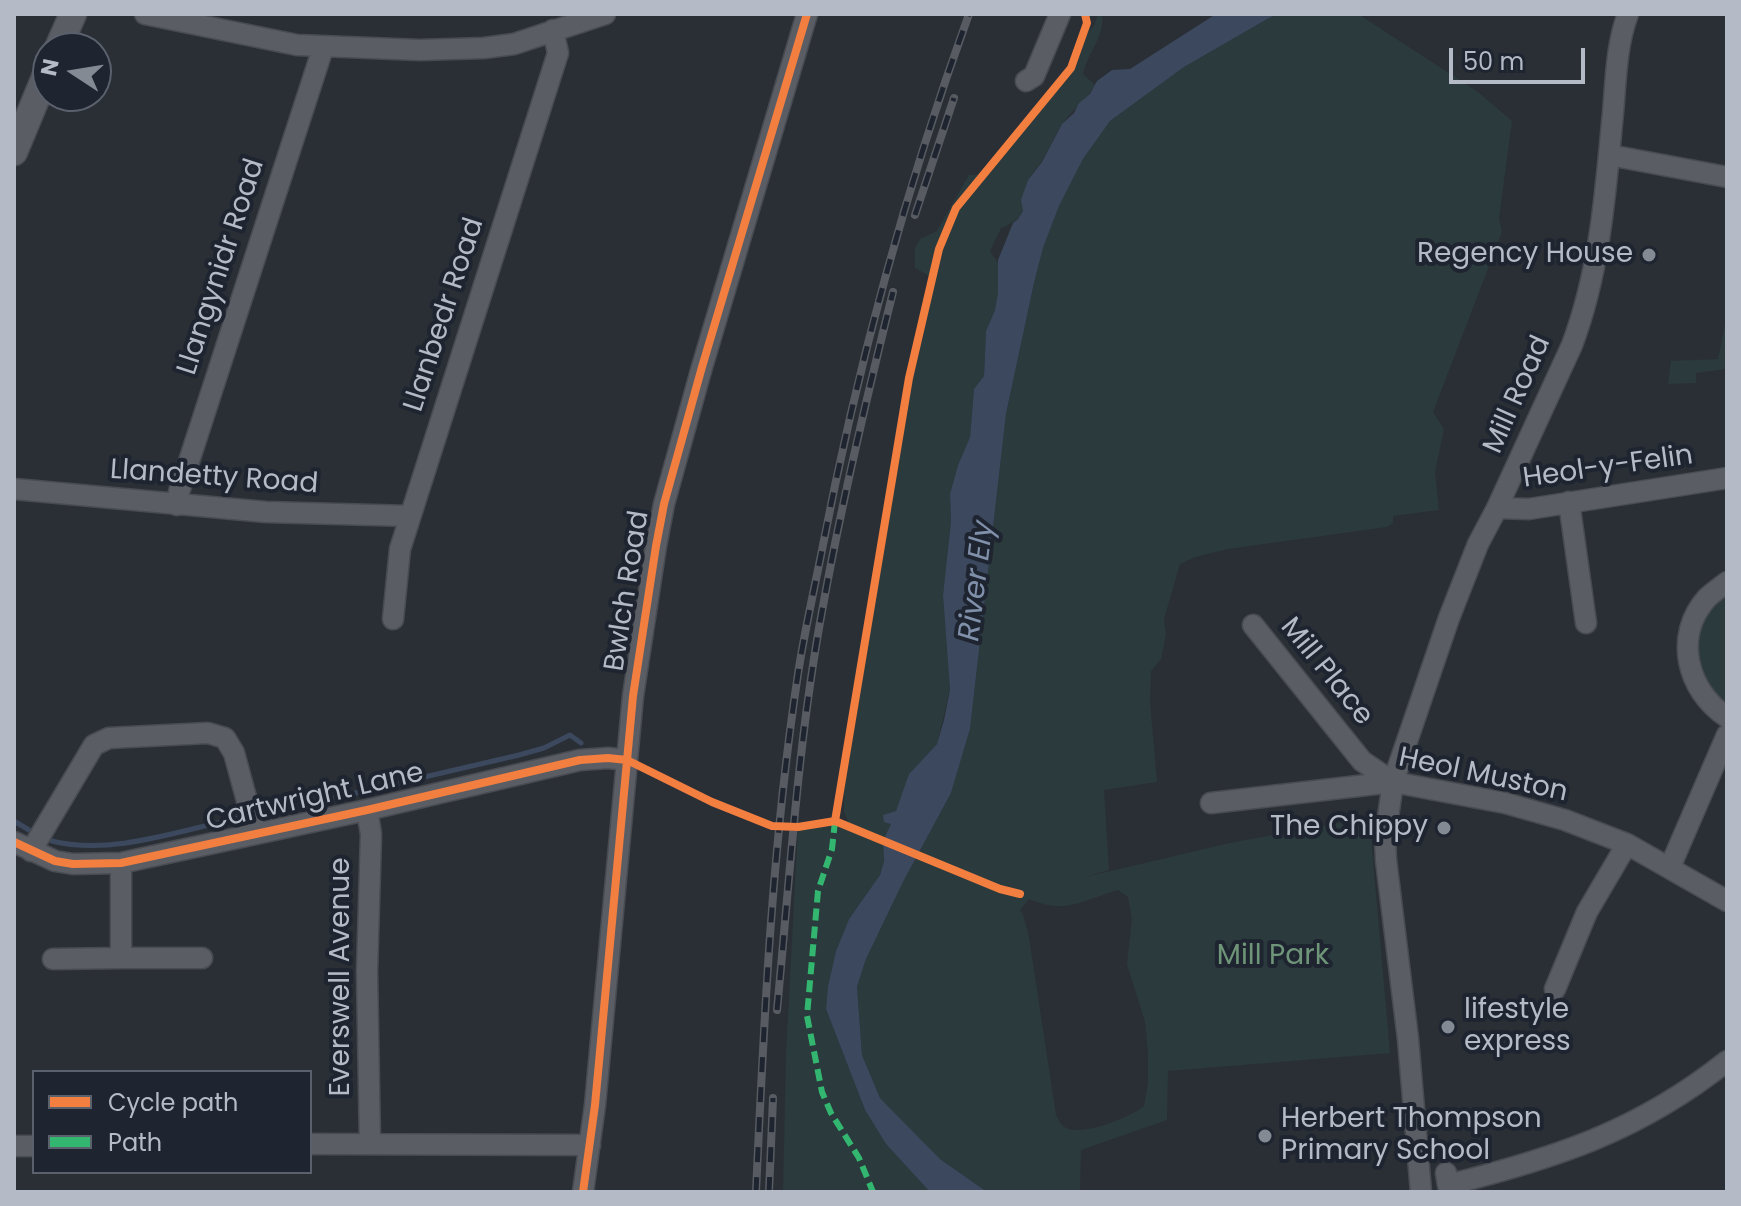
<!DOCTYPE html>
<html>
<head>
<meta charset="utf-8">
<style>
  body { margin:0 }
  #map { position:relative; width:1741px; height:1206px; overflow:hidden; background:#2a2f36; font-family:Poppins,sans-serif }
  canvas { display:block }
  .frame { position:absolute; inset:0; border:16px solid #b5bbc6; pointer-events:none }
  .legend { position:absolute; left:32px; top:1070px; width:280px; height:104px; box-sizing:border-box; background:#1f2530; border:2px solid #5b616c; margin:0; padding:10px 14px; list-style:none; font-size:24px; color:#b5bbc6 }
  .legend li { display:flex; align-items:center; gap:16px; height:40px }
  .legend b { width:40px; border:2px solid #5b616c }
  .north { position:absolute; left:32px; top:32px; width:80px; height:80px; box-sizing:border-box; background:#1f2530; border:2px solid #5b616c; border-radius:50%; rotate:282deg; font-size:22px; font-weight:700; line-height:32px; text-align:center; color:#b5bbc6 }
  .north::after { content:''; display:block; margin:auto; width:28px; height:36px; background:#848a94; clip-path:polygon(50% 0,100% 100%,50% 72%,0 100%) }
  .scale { position:absolute; left:1449px; top:48px; width:136px; height:36px; box-sizing:border-box; border:4px solid #b5bbc6; border-top:0; padding-left:10px; font-size:24px; line-height:28px; white-space:nowrap; color:#b5bbc6; -webkit-text-stroke:6px #1f2530; paint-order:stroke }
</style>
</head>
<body>
<div id="map">
<canvas width="1741" height="1206"></canvas>
<div class="frame"></div>
<ul class="legend">
<li><b style="height:10px;background:#f27e40"></b>Cycle path</li>
<li><b style="height:10px;background:#33b770"></b>Path</li>
</ul>
<div class="north">N</div>
<div class="scale">50 m</div>
</div>
<script>
const c = document.querySelector('canvas').getContext('2d');
c.lineJoin = 'round';
function fill(path, color) { c.fillStyle = color; c.fill(path, 'evenodd'); }
function strokePath(path, color, width, dash) { c.strokeStyle = color; c.lineWidth = width; c.lineCap = dash ? 'butt' : 'round'; c.setLineDash(dash || []); c.stroke(path); }
function drawText(font, color, halo, rows, align = 'center') {
  c.font = font + ' Poppins,sans-serif'; c.lineWidth = 8; c.setLineDash([]); c.textBaseline = 'middle'; c.strokeStyle = halo; c.fillStyle = color; for (const [text, x, y, turn = 0] of rows) {
    c.save(); c.translate(x, y); c.rotate((+turn || 0) * Math.PI / 180); c.textAlign = isNaN(turn) ? turn : align; if (halo) c.strokeText(text, 0, 0); c.fillText(text, 0, 0); c.restore();
  }
}
fill(new Path2D(`
  M 1098,14 L 1102,14 C 1105,37 1088,52 1083,74 L 1095,85 C 1087,100 1073,109 1063,123 C 1054,135 1050,150 1041,162 C 1038,167 1033,172 1030,177 C 1016,201 1037,214 1001,228 L 990,251 L 998,263 L 998,293 L 995,310 L 986,331 L 984,376 L 974,389 L 970,437 L 958,465 L 950,494 L 951,521 L 943,595 L 950,690 L 937,744 L 909,774 L 899,807 L 885,838 L 849,823 L 844,812 L 844,790 L 914,365 L 934,283 L 929,276 L 915,268 L 915,248 L 920,239 L 937,231 L 969,175 L 986,175 L 1077,63 L 1088,32 L 1094,26 Z
  M 1276,14 L 1358,14 L 1478,92 L 1512,121 L 1499,218 L 1502,232 L 1433,412 L 1444,429 L 1435,472 L 1439,510 L 1393,516 L 1393,523 L 1387,527 L 1228,549 L 1195,557 L 1180,564 L 1164,619 L 1166,634 L 1161,659 L 1151,671 L 1150,702 L 1157,782 L 1104,790 L 1109,870 L 1085,877 L 1230,843 L 1365,818 L 1373,827 L 1371,837 L 1390,1053 L 1168,1071 L 1167,1120 L 1081,1150 L 1080,1192 L 987,1192 L 940,1159 L 880,1098 L 862,1055 L 857,987 L 866,959 L 903,882 L 951,793 L 970,729 L 1006,414 L 1034,283 L 1043,248 L 1059,206 L 1083,159 L 1110,121 L 1184,67 ZM 1118,890 L 1128,897 L 1132,919 L 1127,964 L 1145,1022 L 1148,1053 L 1148,1083 L 1144,1106 C 1131,1117 1078,1139 1063,1126 C 1061,1125 1057,1117 1056,1115 L 1029,937 L 1023,914 L 1020,910 L 1029,899 C 1067,915 1082,900 1118,890 Z
  M 1727,314 L 1727,369 L 1696,373 L 1696,383 L 1668,384 L 1671,361 L 1718,359 Z
  M 1727,595 L 1727,707 C 1691,678 1687,623 1727,595 Z
  M 835,821 L 883,841 L 884,861 L 880,875 L 849,919 L 836,951 L 828,986 L 826,1009 L 865,1110 L 886,1144 L 930,1192 L 783,1192 L 786,1054 L 798,827 Z`), '#2b3a3c');
fill(new Path2D(`
  M 1216,14 L 1276,14 L 1184,67 L 1110,121 L 1083,159 L 1059,206 L 1043,248 L 1034,283 L 1006,414 L 970,729 L 951,793 L 903,882 L 866,959 L 857,987 L 862,1055 L 880,1098 L 940,1159 L 987,1192 L 930,1192 L 886,1144 L 865,1110 L 826,1009 L 828,986 L 836,951 L 849,919 L 880,875 L 884,861 L 883,841 L 891,824 L 884,822 L 883,815 L 896,811 L 909,774 L 937,744 L 944,720 L 950,690 L 943,595 L 951,521 L 950,494 L 958,465 L 970,437 L 974,389 L 984,376 L 986,331 L 995,310 L 998,293 L 998,260 L 1013,223 L 1018,219 L 1023,211 L 1021,200 L 1028,180 L 1042,162 L 1062,124 L 1074,113 L 1079,103 L 1090,94 L 1097,81 L 1112,70 L 1130,69 Z`), '#3b485d');
strokePath(new Path2D(`
  M 347,795 L 519,755 L 544,748 L 570,735 L 581,743
  M 264,814 L 337,797
  M 14,821 L 29,830
  M 52,841 C 111,856 181,830 239,818`), '#3b485d', 5);
const minor = new Path2D(`
  M 145,14 L 297,45 L 420,50 L 484,48 L 514,44 L 605,14
  M 1026,81 L 1034,76 L 1060,14
  M 1609,155 L 1727,177
  M 14,489 L 266,512 L 410,516
  M 1569,502 L 1586,623
  M 177,505 L 179,492 L 323,48
  M 1497,508 L 1529,509 L 1727,478
  M 1727,582 C 1721,587 1713,592 1707,598 C 1673,636 1687,691 1727,717
  M 393,619 L 400,549 L 558,53 L 553,30
  M 1253,625 L 1362,761 L 1393,782
  M 1211,803 L 1393,782 L 1505,803 L 1565,820 L 1627,844 L 1727,901
  M 367,810 L 371,834 L 367,972 L 370,1144
  M 14,842 L 55,861 L 73,864 L 121,863 L 367,810 L 580,760 L 608,758 L 627,760
  M 31,851 L 94,745 L 109,738 L 208,733 L 225,738 L 234,753 L 256,834
  M 121,863 L 121,958 L 202,958
  M 1670,867 L 1727,735
  M 53,959 L 121,958
  M 1555,989 L 1587,912 L 1627,844
  M 310,1144 L 590,1145
  M 14,1146 L 34,1146
  M 1446,1173 L 1448,1185 C 1556,1158 1639,1131 1727,1061
  M 583,1192 L 595,1105 L 633,696 L 656,546 L 664,504 L 702,367 L 807,14
  M 1421,1192 L 1408,1039 L 1386,860 L 1385,838 L 1393,782 L 1449,618 L 1478,544 L 1497,508 L 1572,345 C 1599,273 1605,199 1612,123 C 1616,87 1615,48 1628,14`);
const tertiary = new Path2D(`
  M 58,48 L 73,14
  M 14,152 L 48,70`);
strokePath(minor, '#484b51', 23);
strokePath(tertiary, '#484b51', 29);
strokePath(minor, '#5a5d64', 20);
strokePath(tertiary, '#5a5d64', 26);
const rail = new Path2D(`
  M 915,215 L 954,98
  M 777,1010 C 790,875 798,739 823,606 C 842,501 867,396 893,292
  M 756,1192 C 764,1019 772,845 798,674 C 804,634 813,595 821,555 C 856,372 905,190 969,14
  M 769,1192 L 773,1098`);
strokePath(rail, '#585c62', 8);
strokePath(rail, '#1f2530', 5, [15]);
strokePath(new Path2D(`
  M 835,821 L 832,849 L 818,891 L 807,1016 L 822,1092 L 831,1113 L 859,1158 L 873,1192`), '#33b770', 6, [12, 6]);
strokePath(new Path2D(`
  M 835,821 L 909,378 L 939,249 L 956,208 L 1071,68 L 1087,23 L 1085,14
  M 14,842 L 55,861 L 73,864 L 121,863 L 367,810 L 580,760 L 608,758 L 627,760 L 712,802 L 772,826 L 798,827 L 835,821 L 1000,889 L 1020,894
  M 583,1192 L 595,1105 L 633,696 L 656,546 L 664,504 L 702,367 L 807,14`), '#f27e40', 8);
for (const [x, y, r, color] of [
  [1649,255,8,"#848a94"],
  [1444,828,8,"#848a94"],
  [1448,1027,8,"#848a94"],
  [1265,1136,8,"#848a94"]
]) { const dot = new Path2D(); dot.arc(x, y, r, 0, 2 * Math.PI); c.fillStyle = color; c.fill(dot); strokePath(dot, '#1f2530', 3); }
drawText('28px', '#b5bbc6', '#1f2530', [
  ["Regency House",1633,255],
  ["The Chippy",1428,828],
  ["lifestyle",1464,1011,"left"],
  ["express",1464,1043,"left"],
  ["Herbert Thompson",1281,1120,"left"],
  ["Primary School",1281,1152,"left"]
], 'right');
drawText('28px', '#b5bbc6', '#1f2530', [
  ["Llangynidr Road",222,267,-72],
  ["Llanbedr Road",445,315,-72],
  ["Mill Road",1518,395,-66],
  ["Heol-y-Felin",1608,468,-8],
  ["Llandetty Road",214,478,4],
  ["Bwlch Road",628,591,-81],
  ["Mill Place",1326,672,51],
  ["Heol Muston",1483,776,12],
  ["Cartwright Lane",315,798,-13],
  ["Everswell Avenue",342,977,-90]
]);
drawText('28px', '#6f9579', '#1f2530', [
  ["Mill Park",1273,957]
]);
drawText('italic 30px', '#8090aa', '#1f2530', [
  ["River Ely",978,581,-83]
]);
</script>
</body>
</html>
